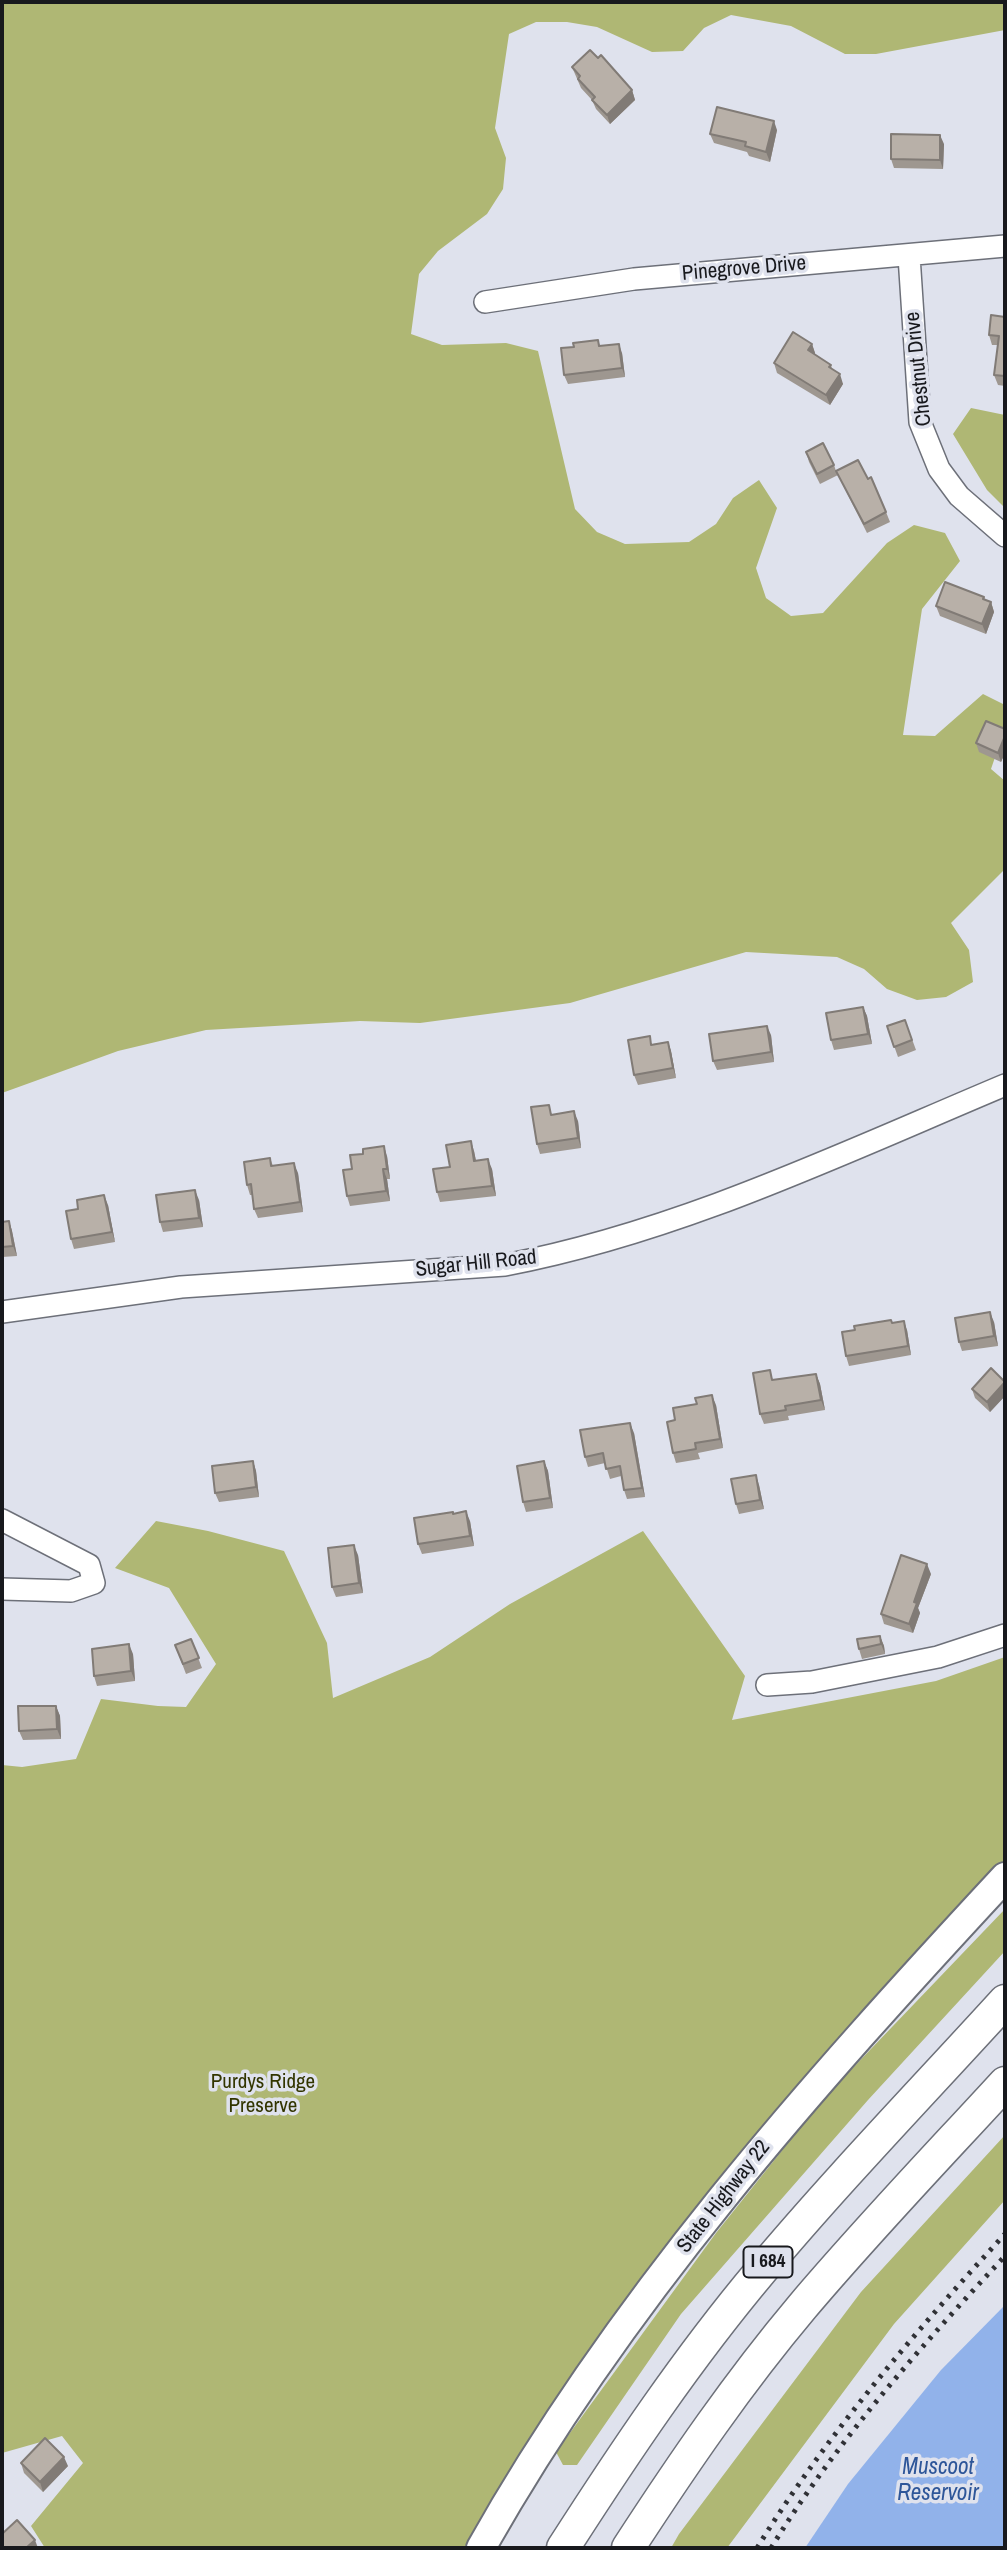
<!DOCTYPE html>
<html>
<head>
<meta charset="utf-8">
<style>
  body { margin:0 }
  #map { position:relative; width:1007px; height:2550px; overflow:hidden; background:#dfe2ed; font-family:"Archivo Narrow",sans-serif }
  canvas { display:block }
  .frame { position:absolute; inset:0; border:4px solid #18191d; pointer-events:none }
</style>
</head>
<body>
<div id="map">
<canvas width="1007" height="2550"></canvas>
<div class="frame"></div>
</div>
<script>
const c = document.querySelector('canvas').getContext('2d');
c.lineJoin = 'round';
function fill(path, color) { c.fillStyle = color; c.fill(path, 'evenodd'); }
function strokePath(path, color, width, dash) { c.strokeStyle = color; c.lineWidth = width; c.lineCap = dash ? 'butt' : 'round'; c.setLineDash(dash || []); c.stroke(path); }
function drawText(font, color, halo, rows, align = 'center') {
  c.font = font + ' "Archivo Narrow",sans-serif'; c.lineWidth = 7; c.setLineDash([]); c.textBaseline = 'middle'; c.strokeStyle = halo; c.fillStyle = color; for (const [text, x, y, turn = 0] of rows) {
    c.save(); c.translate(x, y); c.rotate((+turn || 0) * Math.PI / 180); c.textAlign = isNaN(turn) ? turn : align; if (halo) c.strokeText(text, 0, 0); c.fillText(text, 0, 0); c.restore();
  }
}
fill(new Path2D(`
  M 2,2 L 1005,2 L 1005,30 L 876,54 L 845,54 L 791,26 L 731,15 L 704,28 L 683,51 L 652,52 L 597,27 L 567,22 L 536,22 L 509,34 L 495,128 L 506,158 L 503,189 L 487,214 L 438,251 L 419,274 L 411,334 L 442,345 L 506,343 L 538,351 L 575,509 L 597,532 L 625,544 L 689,542 L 716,524 L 733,498 L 759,480 L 777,508 L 756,568 L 766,598 L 791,616 L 823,613 L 887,543 L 914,525 L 945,533 L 960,561 L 922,609 L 903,735 L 935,736 L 983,694 L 1005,705 L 1005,728 L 991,769 L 1005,781 L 1005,869 L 951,923 L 969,950 L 973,982 L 946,997 L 917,1000 L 887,989 L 864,969 L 837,957 L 746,952 L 570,1003 L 420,1023 L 360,1021 L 206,1030 L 118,1051 L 2,1093 Z
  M 971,408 L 1005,415 L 1005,508 L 987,490 L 953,434 Z
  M 156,1521 L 208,1531 L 284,1551 L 327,1643 L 333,1698 L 430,1657 L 510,1604 L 643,1531 L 745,1676 L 732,1720 L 936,1681 L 1005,1657 L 1005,1866 L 549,2420 L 464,2548 L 45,2548 L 31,2526 L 83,2463 L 62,2436 L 2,2453 L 2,1765 L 22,1767 L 76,1759 L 101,1699 L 158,1706 L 186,1707 L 216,1664 L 169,1588 L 115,1568 Z
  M 1005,1909 L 1005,1951 L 868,2100 L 681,2314 L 577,2465 L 563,2465 L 556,2452 L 716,2233 L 824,2098 Z
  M 1005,2135 L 1005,2200 L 894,2324 L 727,2548 L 671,2548 L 679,2534 L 861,2292 Z`), '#afb774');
fill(new Path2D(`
  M 1005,2305 L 1005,2548 L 805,2548 L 848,2484 L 941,2370 Z`), '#91b2ea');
const minor = new Path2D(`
  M 909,256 L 920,422 L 939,469 L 959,496 L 1005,536
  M 485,302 L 634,279 L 1005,246
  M 2,1312 L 181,1287 L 505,1265 C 679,1232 843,1153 1005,1085
  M 2,1520 L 89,1565 L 94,1583 L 71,1591 L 2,1589
  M 767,1685 L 812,1682 L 938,1657 L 1005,1635`);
const major = new Path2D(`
  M 481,2548 C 621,2299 812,2085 1005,1877`);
const highway = new Path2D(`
  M 563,2548 C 624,2453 687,2359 760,2272 C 838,2179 923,2091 1005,2001
  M 628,2548 C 682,2465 738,2383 802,2307 C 867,2230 937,2157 1005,2083`);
strokePath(minor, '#6d7079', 24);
strokePath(major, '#6d7079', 32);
strokePath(highway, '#6d7079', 35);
strokePath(minor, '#fff', 21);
strokePath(major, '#fff', 28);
strokePath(highway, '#fff', 32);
strokePath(new Path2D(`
  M 757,2548 C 827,2434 915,2332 1005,2234
  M 771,2548 C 836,2442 920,2347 1005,2256`), '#303136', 5, [3.5, 7]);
fill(new Path2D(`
  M 572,67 L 632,90 L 635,100 L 610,124 L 596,109 L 592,100 L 581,88 Z
  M 777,130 L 770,162 L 749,156 L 747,152 L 714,143 L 710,134 Z
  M 944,144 L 943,169 L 894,168 L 891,159 Z
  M 1005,317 L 1005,386 L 998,385 L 994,375 L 998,345 L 992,345 L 989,335 Z
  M 598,340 L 600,346 L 622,353 L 625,377 L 568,384 L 564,375 L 574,347 Z
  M 812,344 L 815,353 L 815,355 L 831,365 L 832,369 L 843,384 L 830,405 L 777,373 L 774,363 Z
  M 806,452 L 834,465 L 836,471 L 886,512 L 890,522 L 867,533 L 838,475 L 820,484 L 809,462 Z
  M 984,597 L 985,600 L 991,602 L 994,612 L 986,634 L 940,616 L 936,606 Z
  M 1005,729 L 1005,753 L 1001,762 L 979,752 L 976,743 Z
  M 863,1007 L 867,1016 L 872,1044 L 834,1050 L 831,1040 Z
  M 905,1020 L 916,1050 L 898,1057 L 887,1026 Z
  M 771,1035 L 774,1062 L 717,1070 L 713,1061 Z
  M 668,1042 L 671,1051 L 676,1078 L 638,1085 L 634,1075 L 653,1044 Z
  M 578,1121 L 581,1148 L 540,1154 L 537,1144 Z
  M 474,1151 L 476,1161 L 492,1169 L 496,1196 L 440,1202 L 437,1192 L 450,1167 Z
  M 387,1156 L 390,1179 L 387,1179 L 390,1201 L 350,1206 L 347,1196 L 352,1169 Z
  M 270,1158 L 273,1166 L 298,1173 L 303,1212 L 258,1218 L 254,1209 L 252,1195 L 250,1195 L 247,1185 Z
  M 199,1200 L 203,1227 L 163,1232 L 160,1222 Z
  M 108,1205 L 115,1242 L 74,1249 L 71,1239 Z
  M 9,1221 L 12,1231 L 17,1256 L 2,1257 L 2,1222 Z
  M 994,1322 L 998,1346 L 962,1351 L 959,1342 Z
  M 892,1323 L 907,1330 L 911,1355 L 849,1366 L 846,1356 Z
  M 816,1374 L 820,1384 L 825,1410 L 788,1416 L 789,1420 L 764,1424 L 760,1414 L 774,1380 Z
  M 1005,1381 L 1005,1396 L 990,1412 L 975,1398 L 972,1389 Z
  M 716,1405 L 723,1448 L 698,1453 L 700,1459 L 676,1463 L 673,1453 L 675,1420 Z
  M 634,1433 L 645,1497 L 627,1499 L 624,1490 L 621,1476 L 610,1479 L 605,1463 L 588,1467 L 585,1457 Z
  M 253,1461 L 256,1471 L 259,1497 L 219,1502 L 215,1493 Z
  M 544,1461 L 548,1471 L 553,1508 L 526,1512 L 523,1502 Z
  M 759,1485 L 764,1509 L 739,1514 L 736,1504 Z
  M 470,1521 L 474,1546 L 422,1554 L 418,1544 Z
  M 358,1555 L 363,1593 L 336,1597 L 332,1587 Z
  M 931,1574 L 918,1608 L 920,1613 L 913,1633 L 884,1624 L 881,1614 Z
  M 880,1636 L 884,1646 L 885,1654 L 862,1659 L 859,1649 Z
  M 191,1639 L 202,1668 L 186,1674 L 175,1645 Z
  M 133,1654 L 135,1681 L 97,1686 L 94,1676 Z
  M 56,1706 L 60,1716 L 61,1739 L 23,1740 L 19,1731 Z
  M 21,2463 L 68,2466 L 43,2492 L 24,2473 Z`), '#9e9790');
fill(new Path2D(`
  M 632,90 L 635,100 L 610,124 L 607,115 Z
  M 774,121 L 777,130 L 770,162 L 766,152 Z
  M 940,135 L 944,144 L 943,169 L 940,160 Z
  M 619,344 L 622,353 L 625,377 L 622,368 Z
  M 812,344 L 815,353 L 811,360 L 808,350 Z
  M 840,374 L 843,384 L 830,405 L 826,395 Z
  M 991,602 L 994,612 L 986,634 L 982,624 Z
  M 1005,736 L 1005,753 L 1001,762 L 998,753 Z
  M 863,1007 L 867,1016 L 872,1044 L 868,1034 Z
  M 767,1026 L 771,1035 L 774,1062 L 771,1052 Z
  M 668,1042 L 671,1051 L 676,1078 L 673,1068 Z
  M 574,1111 L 578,1121 L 581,1148 L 578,1138 Z
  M 471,1141 L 474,1151 L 478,1171 L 474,1161 Z
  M 384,1146 L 387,1156 L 390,1179 L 387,1169 Z
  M 488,1159 L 492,1169 L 496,1196 L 492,1186 Z
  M 294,1163 L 298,1173 L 303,1212 L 300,1202 Z
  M 383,1169 L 387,1179 L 390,1201 L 386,1191 Z
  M 195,1190 L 199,1200 L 203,1227 L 199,1218 Z
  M 104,1195 L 108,1205 L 115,1242 L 112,1232 Z
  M 9,1221 L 12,1231 L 17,1256 L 13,1246 Z
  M 990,1312 L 994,1322 L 998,1346 L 994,1336 Z
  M 904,1321 L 907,1330 L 911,1355 L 908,1346 Z
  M 816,1374 L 820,1384 L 825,1410 L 821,1400 Z
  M 1005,1382 L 1005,1396 L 990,1412 L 987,1402 Z
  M 712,1395 L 716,1405 L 723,1448 L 720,1439 Z
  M 630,1423 L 634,1433 L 645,1497 L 642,1488 Z
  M 253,1461 L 256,1471 L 259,1497 L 256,1487 Z
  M 544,1461 L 548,1471 L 553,1508 L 550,1498 Z
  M 756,1475 L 759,1485 L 764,1509 L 760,1500 Z
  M 466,1511 L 470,1521 L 474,1546 L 470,1536 Z
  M 354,1545 L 358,1555 L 363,1593 L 359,1583 Z
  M 927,1564 L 931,1574 L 918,1608 L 920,1613 L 913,1633 L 909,1624 L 914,1602 Z
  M 880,1636 L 884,1646 L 885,1654 L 881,1644 Z
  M 129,1644 L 133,1654 L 135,1681 L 131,1671 Z
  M 56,1706 L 60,1716 L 61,1739 L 57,1729 Z
  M 64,2457 L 68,2466 L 43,2492 L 40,2482 Z
  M 35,2540 L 38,2548 L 26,2548 Z`), '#817b76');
const building = new Path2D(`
  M 590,50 L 598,58 L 601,55 L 632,90 L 607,115 L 592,100 L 595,97 L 578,79 L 580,76 L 572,67 Z
  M 717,107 L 774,121 L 766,152 L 745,146 L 746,142 L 710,134 Z
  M 891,134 L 940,135 L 940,160 L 891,159 Z
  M 991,315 L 1005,317 L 1005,376 L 994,375 L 999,336 L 989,335 Z
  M 793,332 L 812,344 L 808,350 L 831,365 L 829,367 L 840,374 L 826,395 L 774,363 Z
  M 598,340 L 599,346 L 619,344 L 622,368 L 564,375 L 561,348 L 574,347 L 573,343 Z
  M 823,443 L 834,465 L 817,474 L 806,452 Z
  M 858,460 L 868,479 L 871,477 L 886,512 L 864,524 L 836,471 Z
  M 945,582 L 984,597 L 983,599 L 991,602 L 982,624 L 936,606 Z
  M 986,721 L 1005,729 L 1005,736 L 998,753 L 976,743 Z
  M 863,1007 L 868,1034 L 831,1040 L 826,1013 Z
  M 905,1020 L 912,1040 L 894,1047 L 887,1026 Z
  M 767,1026 L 771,1052 L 713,1061 L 709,1034 Z
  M 650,1036 L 651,1045 L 668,1042 L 673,1068 L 634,1075 L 628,1040 Z
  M 549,1105 L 551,1115 L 574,1111 L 578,1138 L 537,1144 L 531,1107 Z
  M 471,1141 L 474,1161 L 488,1159 L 492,1186 L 437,1192 L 433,1169 L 450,1167 L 446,1145 Z
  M 384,1146 L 387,1169 L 383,1169 L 386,1191 L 347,1196 L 343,1170 L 352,1169 L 350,1155 L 363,1154 L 363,1149 Z
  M 270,1158 L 271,1166 L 294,1163 L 300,1202 L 254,1209 L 251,1184 L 247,1185 L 244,1162 Z
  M 195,1190 L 199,1218 L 160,1222 L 156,1195 Z
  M 104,1195 L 112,1232 L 71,1239 L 66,1211 L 78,1209 L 77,1200 Z
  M 9,1221 L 13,1246 L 2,1247 L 2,1222 Z
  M 990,1312 L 994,1336 L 959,1342 L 955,1318 Z
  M 891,1320 L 892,1323 L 904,1321 L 908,1346 L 846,1356 L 842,1332 L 855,1330 L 854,1326 Z
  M 991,1368 L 1005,1382 L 987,1402 L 972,1389 Z
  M 770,1370 L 772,1380 L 816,1374 L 821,1400 L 785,1406 L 786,1410 L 760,1414 L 753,1373 Z
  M 712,1395 L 720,1439 L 695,1443 L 696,1449 L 673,1453 L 667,1422 L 675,1420 L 673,1408 L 697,1404 L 695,1398 Z
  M 630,1423 L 642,1488 L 624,1490 L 620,1466 L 606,1469 L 603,1453 L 585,1457 L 580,1430 Z
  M 253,1461 L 256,1487 L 215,1493 L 212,1466 Z
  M 544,1461 L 550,1498 L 523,1502 L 517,1466 Z
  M 756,1475 L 760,1500 L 736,1504 L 731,1479 Z
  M 466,1511 L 470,1536 L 418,1544 L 414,1518 L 453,1512 L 453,1514 Z
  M 354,1545 L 359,1583 L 332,1587 L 328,1548 Z
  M 901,1555 L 927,1564 L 914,1602 L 917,1603 L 909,1624 L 881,1614 Z
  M 880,1636 L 881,1644 L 859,1649 L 857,1639 Z
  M 191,1639 L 199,1658 L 183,1664 L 175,1645 Z
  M 129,1644 L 131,1671 L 94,1676 L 92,1649 Z
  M 18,1706 L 56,1706 L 57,1729 L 19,1731 Z
  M 45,2438 L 64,2457 L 40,2482 L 21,2463 Z
  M 17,2520 L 35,2540 L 26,2548 L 2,2548 L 2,2534 Z`);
fill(building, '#b8b0a8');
strokePath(building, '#817b76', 2);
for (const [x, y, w] of [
  [768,2262,49]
]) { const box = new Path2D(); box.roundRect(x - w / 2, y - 15.5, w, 31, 5); c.fillStyle = '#dfe2ed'; c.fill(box); strokePath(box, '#18191d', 2); }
drawText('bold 19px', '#18191d', null, [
  ["I 684",768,2262]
]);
drawText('21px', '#18191d', '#dfe2ed', [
  ["Pinegrove Drive",744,269,-5],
  ["Chestnut Drive",919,369,-96],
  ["Sugar Hill Road",476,1264,-6],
  ["State Highway 22",724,2197,-52]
]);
drawText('21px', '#323500', '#dfe2ed', [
  ["Purdys Ridge",263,2082],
  ["Preserve",263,2106]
]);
drawText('italic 23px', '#2e5699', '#dfe2ed', [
  ["Muscoot",938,2468],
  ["Reservoir",938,2494]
]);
</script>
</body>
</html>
